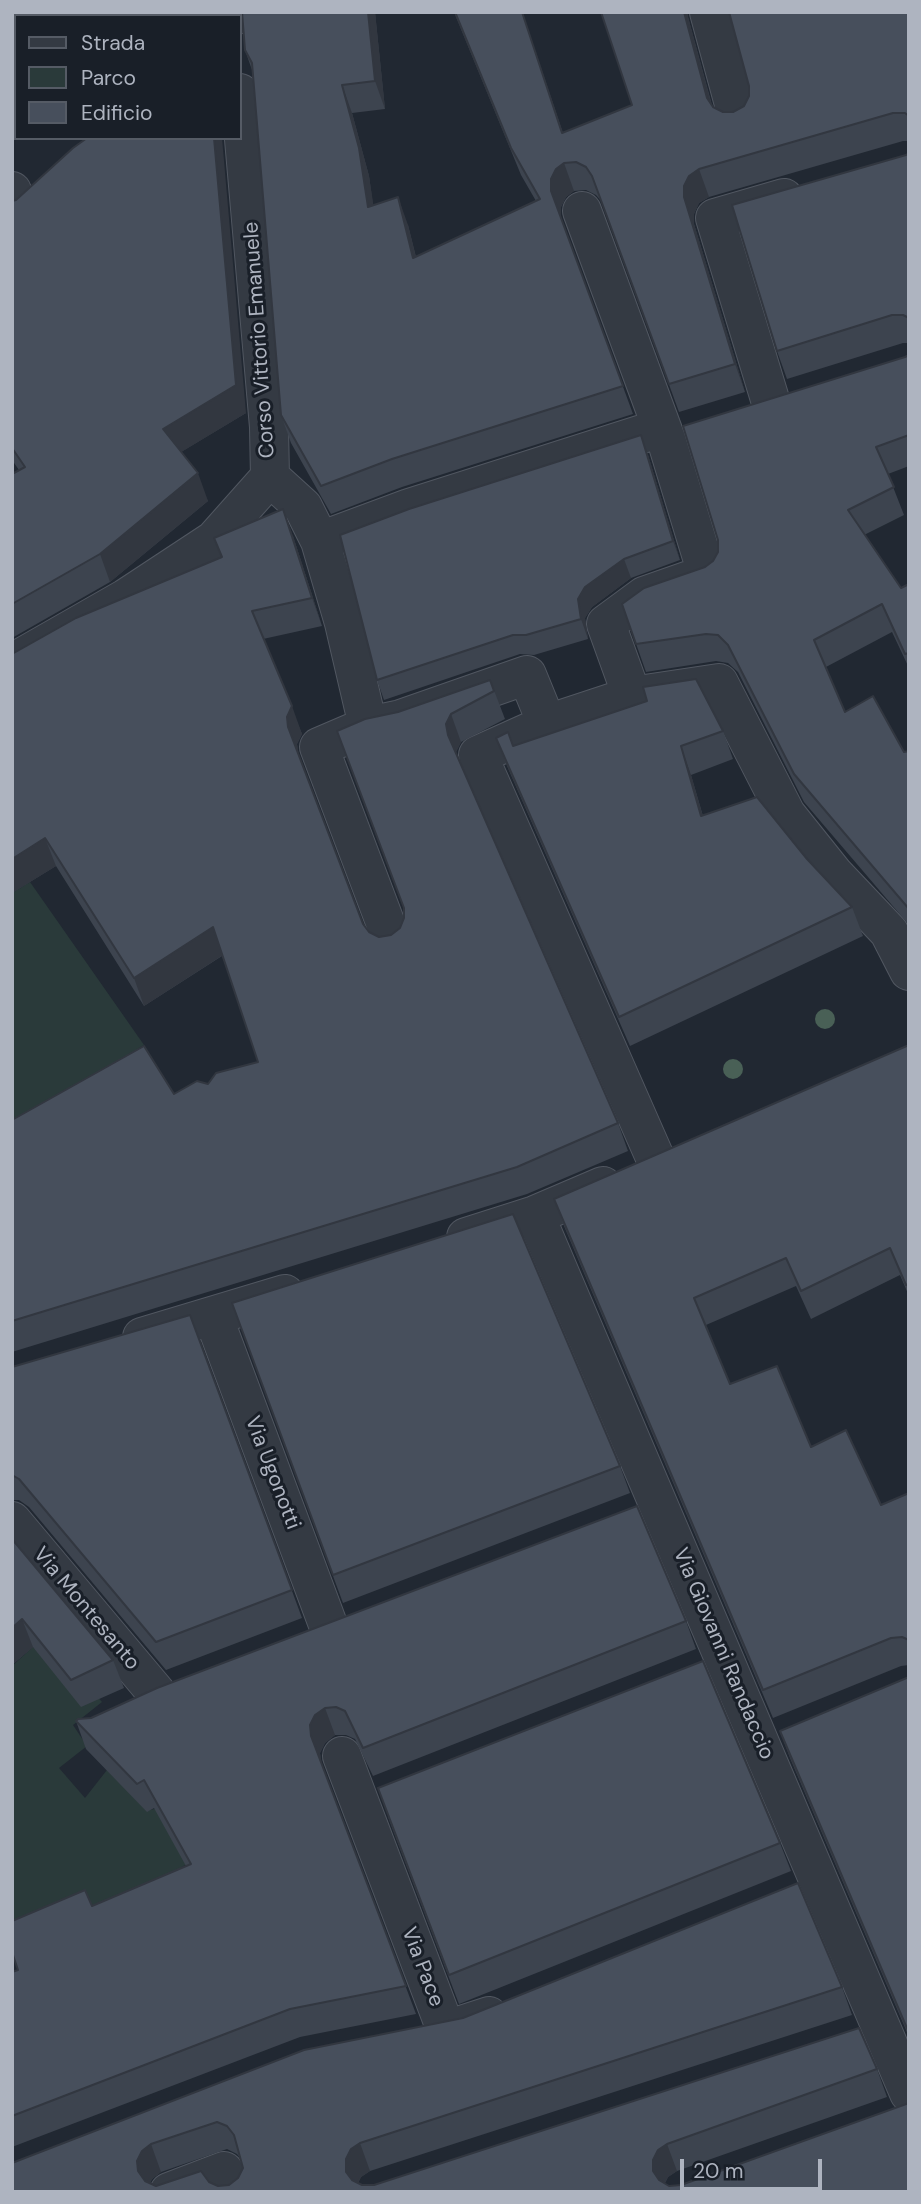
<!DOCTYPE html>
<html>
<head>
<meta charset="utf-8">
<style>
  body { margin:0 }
  #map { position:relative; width:921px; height:2204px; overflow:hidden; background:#212832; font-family:"DM Sans",sans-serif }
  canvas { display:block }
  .frame { position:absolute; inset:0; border:14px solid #aeb4c0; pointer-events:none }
  .legend { position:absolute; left:14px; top:14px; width:228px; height:126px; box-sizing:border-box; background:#191f28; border:2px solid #555b65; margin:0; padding:9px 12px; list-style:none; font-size:21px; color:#aeb4c0 }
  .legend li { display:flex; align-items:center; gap:14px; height:35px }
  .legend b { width:35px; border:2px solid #555b65 }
  .scale { position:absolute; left:680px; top:2159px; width:142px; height:32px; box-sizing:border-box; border:4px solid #aeb4c0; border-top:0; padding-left:9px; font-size:21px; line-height:24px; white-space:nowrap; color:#aeb4c0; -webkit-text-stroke:5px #191f28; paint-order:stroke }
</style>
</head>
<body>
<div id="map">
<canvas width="921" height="2204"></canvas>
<div class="frame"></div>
<ul class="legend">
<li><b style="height:9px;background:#343a43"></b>Strada</li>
<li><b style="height:19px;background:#2a3a3a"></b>Parco</li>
<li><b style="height:19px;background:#474f5c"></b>Edificio</li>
</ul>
<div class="scale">20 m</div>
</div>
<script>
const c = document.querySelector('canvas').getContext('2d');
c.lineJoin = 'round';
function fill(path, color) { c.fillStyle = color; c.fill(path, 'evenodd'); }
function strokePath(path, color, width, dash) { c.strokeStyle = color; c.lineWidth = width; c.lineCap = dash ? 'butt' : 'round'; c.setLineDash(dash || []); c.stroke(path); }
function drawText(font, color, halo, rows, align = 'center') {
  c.font = font + ' "DM Sans",sans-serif'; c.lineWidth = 6; c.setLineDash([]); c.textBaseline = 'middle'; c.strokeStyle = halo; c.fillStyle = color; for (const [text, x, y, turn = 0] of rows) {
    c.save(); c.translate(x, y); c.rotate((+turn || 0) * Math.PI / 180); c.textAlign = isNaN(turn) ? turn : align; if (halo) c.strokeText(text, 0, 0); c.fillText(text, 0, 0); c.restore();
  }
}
fill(new Path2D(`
  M 30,882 L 144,1045 L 12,1128 L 12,893 Z
  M 33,1647 L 80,1677 L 102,1702 L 73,1725 L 87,1746 L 59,1768 L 85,1798 L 107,1770 L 147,1811 L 178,1802 L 193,1859 L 127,1908 L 12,1954 L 12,1666 Z`), '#2a3a3a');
const minor = new Path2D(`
  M 234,12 L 234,16
  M 709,12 L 738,119
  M 62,16 L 91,12
  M 12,42 L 16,40
  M 12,191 L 17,207
  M 582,211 L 666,439 L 707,574 L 644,596 L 606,624 L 632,696 L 719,683 L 786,814 L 834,874 L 889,932 L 909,971
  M 772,406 L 715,218 L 784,198
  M 270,477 L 303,507 L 320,541 L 344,623 L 368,726 L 401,719 L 527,675 L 547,724
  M 320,541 L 409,508 L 661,428
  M 12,663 L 126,598 L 214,540 L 270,477 L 269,427 L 240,93
  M 632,696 L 547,724 L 478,755 L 657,1162
  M 368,726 L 319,747 L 393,943
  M 535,1215 L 909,2093
  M 466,1237 L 535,1215 L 603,1186
  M 213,1316 L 330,1630
  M 142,1337 L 285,1294
  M 12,1521 L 159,1696
  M 342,1756 L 446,2030 L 489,2016
  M 169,2192 L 224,2171 L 232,2192`);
strokePath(minor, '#515761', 40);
strokePath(minor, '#343a43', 38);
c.fillStyle = '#496056';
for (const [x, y] of [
  [825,1019],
  [733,1069]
]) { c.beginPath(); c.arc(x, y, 10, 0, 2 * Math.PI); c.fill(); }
fill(new Path2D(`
  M 375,12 L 385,109 L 352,113 L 369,176 L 373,205 L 408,225 L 416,257 L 536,201 L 521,175 L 454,12 L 522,12 L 563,133 L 632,105 L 688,17 L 712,105 L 713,107 L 723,112 L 733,112 L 909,12 L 909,141 L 903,141 L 709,197 L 699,203 L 694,214 L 694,224 L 745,392 L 679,412 L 603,203 L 596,195 L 586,190 L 574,191 L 566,197 L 561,207 L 561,218 L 633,414 L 402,487 L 331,514 L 291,443 L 281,415 L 252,70 L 245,50 Z
  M 909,153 L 909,343 L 903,343 L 787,379 L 777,351 L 906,155 Z
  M 12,201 L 246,413 L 181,452 L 208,501 L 110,582 L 12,638 L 12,474 L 19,470 L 12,460 Z
  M 909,355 L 909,466 L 888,474 L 904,515 L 864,535 L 901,588 L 909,584 L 909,668 L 892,632 L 826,667 L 845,712 L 904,752 L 909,751 L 909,925 L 804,802 L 738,672 L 728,663 L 716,661 L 646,672 L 622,604 L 705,567 L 713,561 L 905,357 Z
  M 648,455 L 680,560 L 631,578 L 592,607 L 585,618 L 588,639 L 534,655 L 520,654 L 384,700 L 377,680 Z
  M 293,536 L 322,626 L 263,639 L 302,734 L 297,744 L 298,753 L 363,924 L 369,932 L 379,937 L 391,935 L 400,928 L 404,918 L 398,712 L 490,680 L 505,719 L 461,742 L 456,752 L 457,757 L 618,1123 L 628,1151 L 527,1194 L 12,1352 L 12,1120 L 174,1094 L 208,1084 L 258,1062 L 222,956 L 144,1006 L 56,866 L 12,893 L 222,558 L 214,538 Z
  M 723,731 L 733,759 L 691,775 L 703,816 L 807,859 L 852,907 L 863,936 L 630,1046 L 507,766 L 496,738 L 513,745 Z
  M 909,1045 L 909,1296 L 900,1275 L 811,1319 L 796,1286 L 706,1325 L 730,1384 L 811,1447 L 881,1505 L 909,1493 L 909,1665 L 901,1666 L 773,1718 L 564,1226 L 554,1199 Z
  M 232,1303 L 620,1466 L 630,1493 L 343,1603 Z
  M 190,1315 L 302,1618 L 166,1670 L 29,1507 L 19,1500 L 12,1500 L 12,1367 Z
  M 12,1539 L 113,1660 L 124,1688 L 81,1707 L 33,1647 L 12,1665 Z
  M 686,1621 L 696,1649 L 373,1776 L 355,1739 L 346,1735 L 335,1735 L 325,1743 L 320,1753 L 321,1762 L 416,2014 L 300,2037 L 12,2147 L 12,1972 L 18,1970 L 92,1906 L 186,1866 L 154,1808 L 147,1812 L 86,1749 L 76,1721 Z
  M 909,1677 L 909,2037 L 790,1758 L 780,1731 Z
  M 388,1817 L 780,1843 L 791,1871 L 459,2004 Z
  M 842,1987 L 852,2015 L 370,2171 L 361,2177 L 358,2183 L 362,2185 L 374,2185 L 877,2069 L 887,2097 L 677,2171 L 668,2177 L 665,2183 L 669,2186 L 681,2185 L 906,2105 L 909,2192 L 12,2192 L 12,2163 ZM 227,2149 L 237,2154 L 240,2158 L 243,2168 L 238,2178 L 229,2185 L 218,2186 L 209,2182 L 156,2186 L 150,2183 L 152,2179 L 161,2172 Z`), '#3d444f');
fill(new Path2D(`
  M 368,12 L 375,12 L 385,109 L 375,81 Z
  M 684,12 L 688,12 L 688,17 L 717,125 L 707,98 Z
  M 342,85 L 352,113 L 369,176 L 378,235 L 368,207 Z
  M 214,138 L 222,138 L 246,413 L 173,457 L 163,429 Z
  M 564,163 L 574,191 L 566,197 L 561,207 L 561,219 L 551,191 L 551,179 L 556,169 Z
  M 699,169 L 709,197 L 699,203 L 694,214 L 694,224 L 745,392 L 735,364 L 684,197 L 684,186 L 689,176 Z
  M 398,197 L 408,225 L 423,286 L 413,258 Z
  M 641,435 L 648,455 L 680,560 L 673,541 Z
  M 198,473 L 208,501 L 110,582 L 100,554 Z
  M 283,509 L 293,536 L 322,626 L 312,598 Z
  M 624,559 L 631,578 L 592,607 L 585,618 L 588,639 L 581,619 L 578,599 L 585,587 Z
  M 292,706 L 302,734 L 297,744 L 299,755 L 288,727 L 287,717 Z
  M 451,714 L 461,742 L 456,752 L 458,763 L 448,735 L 446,724 Z
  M 681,746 L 691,775 L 711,845 L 701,816 Z
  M 45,838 L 56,866 L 12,893 L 12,859 Z
  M 213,927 L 223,955 L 144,1006 L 134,978 Z
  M 22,1619 L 33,1647 L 12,1665 L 12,1628 Z
  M 325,1708 L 335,1735 L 325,1743 L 320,1753 L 322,1764 L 311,1736 L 310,1725 L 315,1715 Z
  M 360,2143 L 370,2171 L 361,2177 L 356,2187 L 346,2172 L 346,2159 L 351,2149 Z
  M 151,2144 L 161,2172 L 152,2179 L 147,2189 L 138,2171 L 137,2161 L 142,2151 Z
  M 667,2144 L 677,2171 L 668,2177 L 663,2187 L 653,2171 L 653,2160 L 658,2150 Z`), '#323740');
const building = new Path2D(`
  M 242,12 L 368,12 L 375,81 L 342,85 L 359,148 L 368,207 L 398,197 L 413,258 L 540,199 L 511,148 L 455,12 L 522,12 L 562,133 L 632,105 L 601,12 L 684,12 L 707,98 L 713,107 L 723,112 L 733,112 L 744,106 L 749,96 L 749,86 L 729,12 L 909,12 L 909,116 L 905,113 L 893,113 L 699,169 L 689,176 L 684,186 L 684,197 L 735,364 L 669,384 L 592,176 L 586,167 L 576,162 L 564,163 L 556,169 L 551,179 L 551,191 L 623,386 L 392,459 L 321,486 L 281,415 L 252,63 L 245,50 Z
  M 87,138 L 214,138 L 236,385 L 163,429 L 198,473 L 100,554 L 12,604 L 12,474 L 25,467 L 12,448 L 12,201 L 16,200 L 73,148 Z
  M 909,153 L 909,318 L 903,315 L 892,315 L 777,351 L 732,205 L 906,155 Z
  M 909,355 L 909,435 L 876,447 L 894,487 L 848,510 L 901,588 L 909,584 L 909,653 L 905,654 L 882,604 L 814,640 L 845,712 L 873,696 L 904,752 L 909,751 L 909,909 L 794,774 L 728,645 L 718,635 L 706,634 L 636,644 L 622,604 L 644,588 L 705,567 L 713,561 L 718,552 L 718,540 L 683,426 L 905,357 Z
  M 641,435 L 673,541 L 624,559 L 585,587 L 578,599 L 581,619 L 526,635 L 513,635 L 377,680 L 340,535 L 409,509 Z
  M 283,509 L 312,598 L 252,611 L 292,706 L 287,717 L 288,727 L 363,924 L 369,932 L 379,937 L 391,935 L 400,928 L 404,918 L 404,908 L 337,731 L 365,719 L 398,712 L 490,680 L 494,691 L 451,714 L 446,724 L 448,735 L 618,1123 L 517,1167 L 12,1321 L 12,1120 L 144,1046 L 174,1094 L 197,1081 L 208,1084 L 216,1073 L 258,1062 L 213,927 L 134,978 L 45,838 L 12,859 L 12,654 L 76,618 L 222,557 L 214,538 Z
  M 696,679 L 723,731 L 681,746 L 701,816 L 757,797 L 807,859 L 852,907 L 619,1017 L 496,738 L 508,732 L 513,746 L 647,701 L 643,687 Z
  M 909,1045 L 909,1284 L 906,1285 L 890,1248 L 801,1291 L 786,1258 L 694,1298 L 730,1384 L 777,1366 L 811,1447 L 846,1430 L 881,1505 L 909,1493 L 909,1640 L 902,1637 L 891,1638 L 763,1690 L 554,1199 Z
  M 513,1214 L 620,1466 L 333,1575 L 232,1303 Z
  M 190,1315 L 292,1590 L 156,1642 L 19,1479 L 12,1475 L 12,1367 Z
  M 637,1506 L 686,1621 L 363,1748 L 345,1711 L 336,1707 L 325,1708 L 315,1715 L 310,1725 L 311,1736 L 406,1986 L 290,2009 L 12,2116 L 12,1972 L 18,1970 L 12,1952 L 12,1921 L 85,1890 L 92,1906 L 191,1864 L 144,1780 L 137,1784 L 76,1721 L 78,1719 L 91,1718 L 157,1688 Z
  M 12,1539 L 113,1660 L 71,1680 L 22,1619 L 12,1628 Z
  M 703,1661 L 780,1843 L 449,1975 L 378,1788 Z
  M 909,1677 L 909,2033 L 780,1731 Z
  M 798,1883 L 842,1987 L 360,2143 L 351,2149 L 346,2159 L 346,2172 L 352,2180 L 362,2185 L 374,2185 L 859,2028 L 877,2069 L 667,2144 L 658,2150 L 653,2160 L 653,2171 L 659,2180 L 669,2186 L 681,2185 L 909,2103 L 909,2192 L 12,2192 L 12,2163 L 304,2050 L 463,2018 ZM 217,2122 L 227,2126 L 234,2135 L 243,2168 L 238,2178 L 229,2185 L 218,2186 L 209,2182 L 201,2171 L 156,2186 L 145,2181 L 138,2171 L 137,2161 L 142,2151 L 151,2144 Z`);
fill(building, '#474f5c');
strokePath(building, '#323740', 2);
drawText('21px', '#aeb4c0', '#191f28', [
  ["Corso Vittorio Emanuele",260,340,-94],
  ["Via Ugonotti",272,1473,69],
  ["Via Montesanto",86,1609,50],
  ["Via Giovanni Randaccio",723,1654,67],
  ["Via Pace",422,1967,69]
]);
</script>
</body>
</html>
